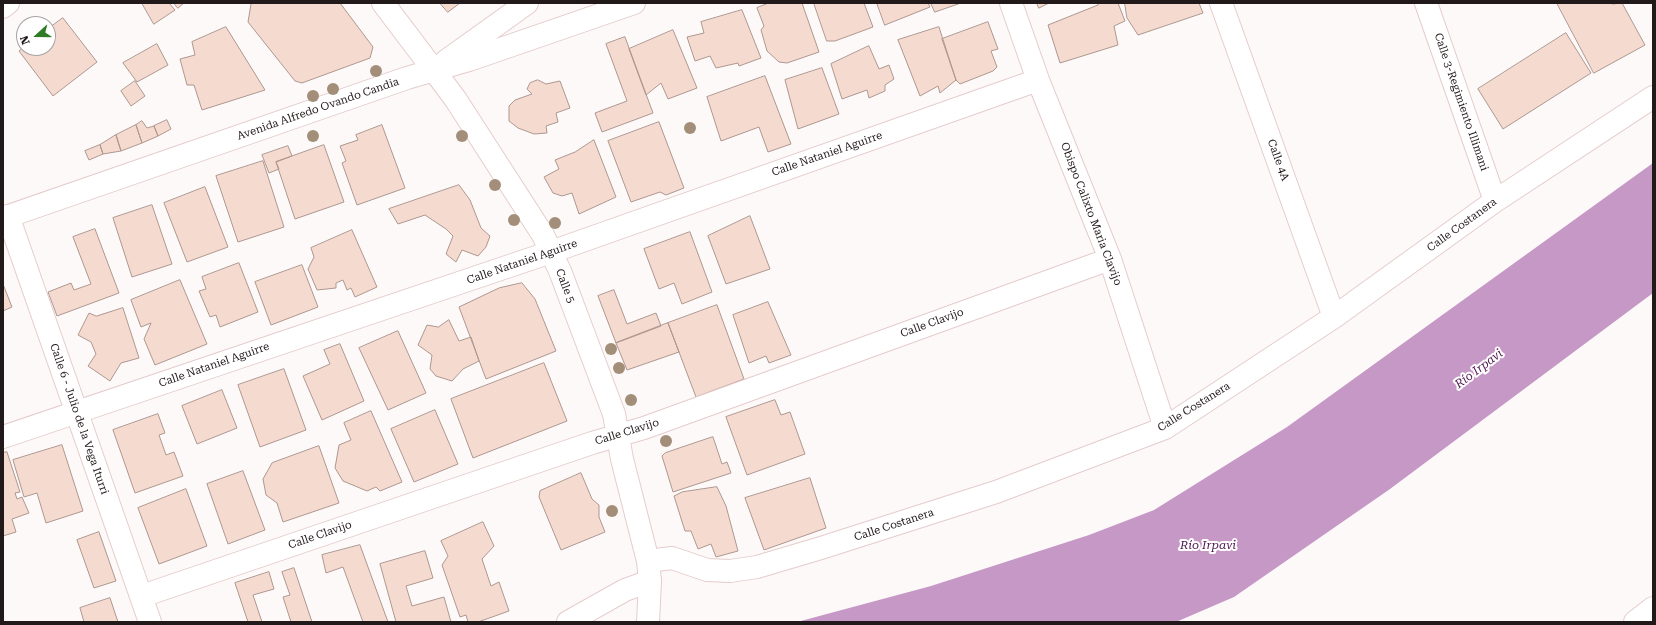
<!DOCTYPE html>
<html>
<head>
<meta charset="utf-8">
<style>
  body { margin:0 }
  #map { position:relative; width:1656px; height:625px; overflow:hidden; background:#fef9f9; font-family:"Roboto Serif",serif }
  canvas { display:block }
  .frame { position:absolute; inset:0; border:4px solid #22191a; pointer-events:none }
  .north { position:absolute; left:16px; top:16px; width:40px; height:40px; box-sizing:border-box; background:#fff; border:1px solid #a7a3a3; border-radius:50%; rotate:249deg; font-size:11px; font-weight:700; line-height:16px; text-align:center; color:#22191a }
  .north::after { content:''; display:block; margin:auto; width:14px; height:18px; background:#2e7c25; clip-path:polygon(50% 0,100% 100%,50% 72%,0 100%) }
</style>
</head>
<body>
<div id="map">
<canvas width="1656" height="625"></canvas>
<div class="frame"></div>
<div class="north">N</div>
</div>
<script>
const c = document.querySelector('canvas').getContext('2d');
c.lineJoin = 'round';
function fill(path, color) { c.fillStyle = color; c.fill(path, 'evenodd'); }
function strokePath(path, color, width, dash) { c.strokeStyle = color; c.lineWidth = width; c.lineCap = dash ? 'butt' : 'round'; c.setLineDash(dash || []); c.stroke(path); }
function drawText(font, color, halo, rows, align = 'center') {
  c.font = font + ' "Roboto Serif",serif'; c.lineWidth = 4; c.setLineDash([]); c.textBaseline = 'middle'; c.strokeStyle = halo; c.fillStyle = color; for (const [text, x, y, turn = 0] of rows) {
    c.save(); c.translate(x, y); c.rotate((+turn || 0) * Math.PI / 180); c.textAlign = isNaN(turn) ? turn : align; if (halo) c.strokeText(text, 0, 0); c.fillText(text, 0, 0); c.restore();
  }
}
fill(new Path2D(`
  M 1653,163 L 1653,293 L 1390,489 L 1234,597 L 1176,622 L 797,622 L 931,586 L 1089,535 L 1154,510 L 1287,427 Z`), '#c698c6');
const building = new Path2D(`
  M 142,3 L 169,3 L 175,10 L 154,24 Z
  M 174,3 L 184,3 L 178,8 Z
  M 253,3 L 340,3 L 373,47 L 370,58 L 302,83 L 295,81 L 248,22 L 251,4 Z
  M 440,3 L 460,3 L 448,12 Z
  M 769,3 L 802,3 L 819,52 L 787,63 L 779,62 L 767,51 L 761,30 L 764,26 L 757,8 Z
  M 814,3 L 864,3 L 873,27 L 835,41 L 827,41 Z
  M 877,3 L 928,3 L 930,7 L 885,25 Z
  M 931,3 L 961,3 L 935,12 Z
  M 1037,3 L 1049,3 L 1039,8 Z
  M 1097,3 L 1118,3 L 1125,21 L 1114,26 L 1118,45 L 1060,63 L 1048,25 L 1098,5 Z
  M 1125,3 L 1199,3 L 1203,13 L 1138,35 L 1127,18 Z
  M 1557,3 L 1611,3 L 1612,4 L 1622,3 L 1645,45 L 1594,73 Z
  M 742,10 L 761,58 L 739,66 L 738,63 L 716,68 L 710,56 L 695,61 L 687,37 L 704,33 L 701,22 Z
  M 63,18 L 97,62 L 53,96 L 19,51 L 24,47 L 48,48 L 48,29 Z
  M 988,22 L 998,49 L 991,51 L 997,67 L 993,71 L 960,84 L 956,80 L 942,39 Z
  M 226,27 L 265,90 L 202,110 L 194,85 L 187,85 L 180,59 L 195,55 L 192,42 Z
  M 939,27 L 956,80 L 940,93 L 938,86 L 920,96 L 898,40 Z
  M 673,30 L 697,88 L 668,99 L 661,83 L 646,95 L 629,49 Z
  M 1566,33 L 1591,73 L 1503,129 L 1478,89 Z
  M 625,37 L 653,113 L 602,132 L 595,113 L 627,101 L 606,44 Z
  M 157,44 L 168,65 L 137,82 L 123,63 Z
  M 869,46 L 879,69 L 889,65 L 894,79 L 885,85 L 885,91 L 869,98 L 867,90 L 842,99 L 831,64 Z
  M 822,68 L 839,114 L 798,129 L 785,80 Z
  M 765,76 L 791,144 L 768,152 L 759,127 L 721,141 L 707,97 Z
  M 538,80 L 546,84 L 560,81 L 570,108 L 556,113 L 558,122 L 546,126 L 547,133 L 534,134 L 518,128 L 509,121 L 509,106 L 515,100 L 532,94 L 527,89 L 530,83 Z
  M 135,81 L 145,96 L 131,106 L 121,91 Z
  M 167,120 L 171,129 L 158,136 L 154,126 Z
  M 142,121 L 147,128 L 154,126 L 158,136 L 142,143 L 136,125 Z
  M 659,122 L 684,188 L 666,195 L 660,192 L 631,202 L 608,141 Z
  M 136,125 L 142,143 L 121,151 L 116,135 Z
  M 382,125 L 405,188 L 357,205 L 342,163 L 346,161 L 340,146 L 358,140 L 356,135 Z
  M 116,135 L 121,151 L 103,154 L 100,145 Z
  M 594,140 L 616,197 L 579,214 L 572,193 L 562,196 L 553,193 L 544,177 L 559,169 L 555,160 L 575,152 Z
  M 100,145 L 103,154 L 89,160 L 85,151 Z
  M 324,145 L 344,202 L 295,219 L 276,162 Z
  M 288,146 L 292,156 L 276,162 L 279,169 L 269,173 L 262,155 Z
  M 263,161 L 284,227 L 238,242 L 216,176 Z
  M 459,185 L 470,200 L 481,228 L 490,236 L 486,247 L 478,256 L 462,250 L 456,262 L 446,254 L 453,236 L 446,229 L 425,215 L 398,224 L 389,209 Z
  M 205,187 L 228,247 L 187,262 L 164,203 Z
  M 152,205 L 172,264 L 132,277 L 113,218 Z
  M 750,216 L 770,269 L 726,284 L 708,236 Z
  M 95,229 L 119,293 L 57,316 L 48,292 L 71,283 L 74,290 L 91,284 L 73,237 Z
  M 352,230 L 377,287 L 355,297 L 351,288 L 347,290 L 343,280 L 336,283 L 336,288 L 317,290 L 308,269 L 314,257 L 311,248 Z
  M 690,232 L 712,292 L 682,304 L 674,283 L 659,289 L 644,249 Z
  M 239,263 L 258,312 L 220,327 L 216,315 L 210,317 L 199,291 L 206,289 L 202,277 Z
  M 302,265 L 318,307 L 271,325 L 255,282 Z
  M 180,280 L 207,344 L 155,365 L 144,339 L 151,323 L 141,327 L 131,300 Z
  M 522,283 L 535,299 L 556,351 L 486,379 L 459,307 L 499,288 Z
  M 3,284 L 12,307 L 3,311 Z
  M 614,290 L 627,324 L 656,313 L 661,326 L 616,343 L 598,296 Z
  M 768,302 L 791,355 L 769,363 L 766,356 L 749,363 L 733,315 Z
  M 717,305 L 744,379 L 696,397 L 668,323 Z
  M 123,308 L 139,358 L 121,363 L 110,381 L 88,366 L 96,354 L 91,342 L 78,335 L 89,313 L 96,316 Z
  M 449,320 L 459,341 L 471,337 L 479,361 L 463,369 L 452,381 L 436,376 L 430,369 L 432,355 L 418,345 L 427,325 L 438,327 Z
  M 668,323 L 679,352 L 627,370 L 616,343 Z
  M 398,331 L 426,393 L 388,410 L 359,348 Z
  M 340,344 L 364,401 L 322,420 L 303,376 L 330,364 L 324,350 Z
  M 544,363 L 567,421 L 473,458 L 451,399 Z
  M 284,369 L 306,430 L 260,447 L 238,385 Z
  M 222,390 L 237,428 L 197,444 L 182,406 Z
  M 775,400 L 781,415 L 790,412 L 805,454 L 747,475 L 726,417 Z
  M 435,410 L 458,464 L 414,482 L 391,429 Z
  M 371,411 L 402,482 L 380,491 L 376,487 L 367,491 L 343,481 L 335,468 L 339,445 L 351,440 L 344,423 Z
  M 158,414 L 165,433 L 159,435 L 166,455 L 174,452 L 183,476 L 135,493 L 113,430 Z
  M 713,437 L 722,464 L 727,462 L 731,473 L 673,492 L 662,456 L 665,453 Z
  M 62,445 L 83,511 L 46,523 L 37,493 L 24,497 L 13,460 Z
  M 319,446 L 339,503 L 283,522 L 277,503 L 266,495 L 263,479 L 272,463 Z
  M 7,452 L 20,492 L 15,493 L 17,499 L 22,497 L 29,513 L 12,519 L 16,532 L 3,536 L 3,453 Z
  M 243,471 L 265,530 L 228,544 L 207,484 Z
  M 581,473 L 592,499 L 599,505 L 599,517 L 605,532 L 561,550 L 539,497 L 540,491 Z
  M 810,478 L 826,528 L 764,550 L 745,498 Z
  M 717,487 L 726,506 L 738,551 L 716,557 L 711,544 L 698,549 L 691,531 L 685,531 L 674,496 L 682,492 Z
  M 186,489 L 207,546 L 159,564 L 138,508 Z
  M 483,522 L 494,546 L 482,559 L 491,586 L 499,582 L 509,611 L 478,622 L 468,622 L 466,615 L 460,617 L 442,565 L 448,556 L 441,541 Z
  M 99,532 L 116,581 L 94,588 L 77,540 Z
  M 360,545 L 388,622 L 363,622 L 343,567 L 326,573 L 322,555 Z
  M 425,551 L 433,578 L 406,586 L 412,606 L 444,597 L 451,622 L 396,622 L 380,564 Z
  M 294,568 L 312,622 L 291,622 L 283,597 L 290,595 L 282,572 Z
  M 269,572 L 274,589 L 253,595 L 262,622 L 248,622 L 235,583 Z
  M 110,598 L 118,622 L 84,622 L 80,608 Z`);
fill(building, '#f5dad0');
strokePath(building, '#ad978f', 1);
const minor = new Path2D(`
  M 383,3 L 433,69
  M 1011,3 L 1038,80 L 1110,259 L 1165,428
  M 1221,3 L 1334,317
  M 1426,3 L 1495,201
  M 3,7 L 8,3
  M 8,216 L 150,622
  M 3,437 L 551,252 L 1038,80
  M 648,561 L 672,558 L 707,570 L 730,571 L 757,567 L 821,548 L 996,492 L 1165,428 L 1334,317 L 1495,201 L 1653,97
  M 142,596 L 592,443 L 644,428 L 1110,259
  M 568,622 L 625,590 L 650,581
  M 1635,622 L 1653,608`);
const secondary = new Path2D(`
  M 446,61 L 527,3
  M 433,69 L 456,100 L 543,235 L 560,271 L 614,414 L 622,459 L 648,561 L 650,581 L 648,622
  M 3,218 L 407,78 L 469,60 L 634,3`);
strokePath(minor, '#e5cccc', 24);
strokePath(secondary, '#e5cccc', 24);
strokePath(minor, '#fff', 22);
strokePath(secondary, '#fff', 22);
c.fillStyle = '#a28e79';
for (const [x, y] of [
  [376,71],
  [333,89],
  [313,96],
  [690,128],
  [313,136],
  [462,136],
  [495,185],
  [514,220],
  [555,223],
  [611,349],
  [619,368],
  [631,400],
  [666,441],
  [612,511]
]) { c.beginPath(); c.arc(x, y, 6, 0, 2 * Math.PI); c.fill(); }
drawText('11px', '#22191a', '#fff', [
  ["Calle 3-Regimiento Illimani",1461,102,71],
  ["Avenida Alfredo Ovando Candia",318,109,-19],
  ["Calle Nataniel Aguirre",827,154,-19],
  ["Calle 4A",1278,160,70],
  ["Obispo Calixto Maria Clavijo",1091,214,69],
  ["Calle Costanera",1462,225,-36],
  ["Calle Nataniel Aguirre",522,262,-19],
  ["Calle 5",565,286,69],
  ["Calle Clavijo",932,323,-20],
  ["Calle Nataniel Aguirre",214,365,-19],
  ["Calle Costanera",1194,407,-32],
  ["Calle 6 - Julio de la Vega Iturri",79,419,71],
  ["Calle Clavijo",627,432,-17],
  ["Calle Costanera",894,525,-18],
  ["Calle Clavijo",320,535,-19]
]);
drawText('italic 12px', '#4e1650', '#fff', [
  ["Río Irpavi",1479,369,-37],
  ["Río Irpavi",1208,545]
]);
</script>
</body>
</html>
